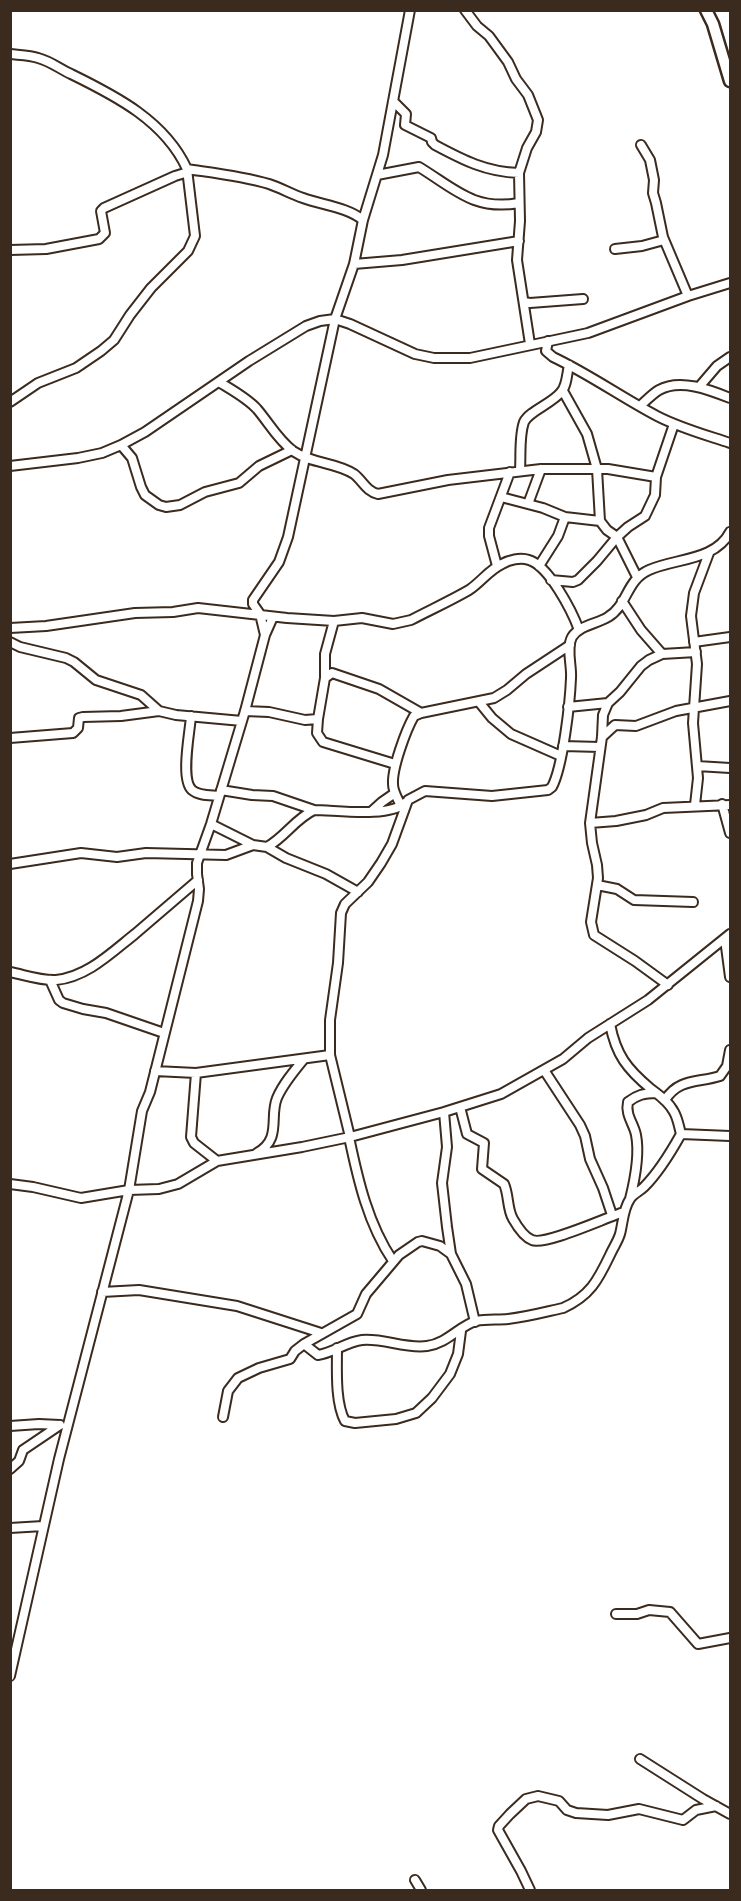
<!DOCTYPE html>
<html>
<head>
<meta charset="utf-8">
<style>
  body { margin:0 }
  #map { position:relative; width:741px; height:1901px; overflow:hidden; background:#fff; font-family:"Indie Flower",sans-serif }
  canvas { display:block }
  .frame { position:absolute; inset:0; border:12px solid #3b2a1e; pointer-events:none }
</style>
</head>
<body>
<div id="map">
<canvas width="741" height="1901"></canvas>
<div class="frame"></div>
</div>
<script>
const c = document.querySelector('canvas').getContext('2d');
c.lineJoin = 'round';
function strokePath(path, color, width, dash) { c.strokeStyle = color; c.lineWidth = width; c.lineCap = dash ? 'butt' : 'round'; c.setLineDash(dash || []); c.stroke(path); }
const street = new Path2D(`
  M 465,10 L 477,26 L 489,36 L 508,62 L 516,79 L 528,95 L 538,120 L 536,132 L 527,148 L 519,173 L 520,221 L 517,260 L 530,344
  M 10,54 C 19,55 30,55 38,58 C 50,61 60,69 71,74 C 116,96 165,121 187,169 L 195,236 L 188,251 L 151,288 L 130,315 L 114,340 L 101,351 L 76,368 L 38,383 L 10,402
  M 393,101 L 406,114 L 405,125 L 431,138 L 432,142 L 435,145 C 463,160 486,172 519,173
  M 641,145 L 650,160 L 654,180 L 653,193 L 656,203 L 663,237 L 688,296
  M 187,169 C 214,173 242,176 269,184 C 281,188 291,194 303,198 C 322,205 347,207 363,220
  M 377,175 L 419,167 C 455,189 474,211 519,203
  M 615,249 L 642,246 L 664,240
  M 10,250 L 46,249 L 99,239 L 105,233 L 101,211 L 104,208 L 175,176 L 188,172
  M 354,264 L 402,260 L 519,241
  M 524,302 L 530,303 L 583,299
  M 548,341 L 546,351 L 553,357 C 589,374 621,397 657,416 C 680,428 706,435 730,443
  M 219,382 C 232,390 247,398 257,409 C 269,423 278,440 293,451 C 312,464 336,462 354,474 C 363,481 366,491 378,494 L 448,480 L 541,469 L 608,469 L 656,477
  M 699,387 L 717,366 L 730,357
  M 563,391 L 587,434 L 597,469 L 600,521 L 607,530 L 617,537 L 637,577
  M 640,406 C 646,401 652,394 659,390 C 680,378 710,390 730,398
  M 121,445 L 132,458 L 141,487 L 145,495 L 159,505 L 166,507 L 180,505 L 205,492 L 239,483 L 259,466 L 292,450
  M 10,466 L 78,458 L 102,453 L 121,445 L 145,432 L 249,361 L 306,326 L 320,321 L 335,319 L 350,324 L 415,354 L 434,358 L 470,358 L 588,333 L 688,296 L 730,283
  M 520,470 C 521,455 519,436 524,422 C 529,411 553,403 561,392 C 567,386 567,373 569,365
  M 501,497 L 543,508 L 565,517 L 600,521
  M 528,504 L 541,469
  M 497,566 L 489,536 L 489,528 L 510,472
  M 539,566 L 558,536 L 565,517
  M 551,580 L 573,582 L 578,580 L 597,561 L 617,537 L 628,527 L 645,516 L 655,495 L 656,477 L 674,424
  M 622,601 L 641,630 L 662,654
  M 10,628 L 46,626 L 135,613 L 173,612 L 198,608 L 287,618 L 334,621 L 362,618 L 393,624 L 411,620 C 430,610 450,601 469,590 C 481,582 489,570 502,564 C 509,560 520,557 529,560 C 549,566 572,611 579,630
  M 265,635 L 260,614 L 253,604 L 253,600 L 279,562 L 288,537 L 335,319 L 354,264 L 363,220 L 383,155 L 410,10
  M 10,642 L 20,647 L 66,658 L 74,662 L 96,680 L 141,695 L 159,711 L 176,715 L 242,721
  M 694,642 L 730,637
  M 325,678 L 325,654 L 334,621
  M 479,702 L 492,718 L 511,734 L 561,756
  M 568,707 L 608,703
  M 245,711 L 269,712 L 305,720 L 318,719 L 325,678 L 332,673 L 379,689 L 421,713
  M 191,716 C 190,732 180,779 192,790 C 199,796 211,795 219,796
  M 318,719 L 317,733 L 323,742 L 395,764
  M 602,737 L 615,725 L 636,726 L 676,711 L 730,701
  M 10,738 L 73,733 L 78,728 L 79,718 L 83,717 L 121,716 L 159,711
  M 563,746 L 600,747
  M 697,766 L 730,768
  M 221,790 L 252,795 L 273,796 L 314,810
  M 722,804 L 730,833
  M 695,805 L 698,778 L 693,723 L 697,664 L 691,616 L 694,593 L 709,553
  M 401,806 C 398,799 393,792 393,784 C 392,768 406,730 414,716 L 421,713 L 494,698 L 507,690 L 526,674 L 570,645
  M 372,811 L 382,802 L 395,793
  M 590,823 L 616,821 L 646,815 L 663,808 L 730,805
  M 211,824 L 253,845
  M 267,847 C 285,837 295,819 314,810 C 336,810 388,818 405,803
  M 10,864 L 81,853 L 117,857 L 146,853 L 226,855 L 253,845 L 267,847 L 286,858 L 326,874 L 358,892
  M 597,885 L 617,889 L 634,900 L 693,902
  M 725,939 L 730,977
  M 10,972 C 25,975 42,981 56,980 C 87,977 111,953 135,934 C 156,916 177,898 198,880
  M 50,980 L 59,1000 L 63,1003 L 83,1009 L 106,1013 L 164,1033
  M 668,985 L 635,961 L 594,935 L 591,922 L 598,878 L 597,865 L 592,843 L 590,823 L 602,737 L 603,715 L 608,703 L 620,692 L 641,666 L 649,660 L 662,654 L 696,652
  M 610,1024 C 616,1055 627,1069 651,1089 C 659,1095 669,1102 674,1112 C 678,1119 679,1127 681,1134
  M 544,1070 L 580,1125 L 585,1136 L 590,1159 L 603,1188 L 612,1215
  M 155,1071 L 196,1073 L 330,1055
  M 196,1073 L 191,1137 L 194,1143 L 217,1161
  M 665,1100 C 679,1078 698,1083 720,1076 L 727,1066 L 730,1050
  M 460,1107 L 467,1134 L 484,1143 L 482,1169 L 504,1184 C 509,1195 507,1209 513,1219 C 517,1226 524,1237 532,1240 C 545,1246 607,1217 624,1212
  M 444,1112 L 447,1147 L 442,1183 L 447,1227 L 451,1254 L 466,1284 L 475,1322
  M 349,1137 C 358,1180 368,1224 393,1261
  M 350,1137 L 330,1055 L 330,1020 L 338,963 L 341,913 L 345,904 L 368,882 L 381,863 L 392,844 L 408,800 L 425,791 L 492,796 L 548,790 L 552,787 C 563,766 570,703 571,678 C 572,666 566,648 572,637 C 580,625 597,624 608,617 C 628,605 626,580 649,570 C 676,558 715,561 730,532
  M 257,1153 C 282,1139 269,1117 277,1098 C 283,1084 294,1071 304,1059
  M 10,1184 L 33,1187 L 81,1198 L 129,1190 L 159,1189 L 178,1184 L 217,1161 L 302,1147 L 350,1137 L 444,1112 L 501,1094 L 563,1059 L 588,1038 L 648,1000 L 730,934
  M 630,1199 C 635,1179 640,1155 636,1135 C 634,1124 625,1115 628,1102 C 637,1095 644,1093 656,1093
  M 102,1292 L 139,1290 L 237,1306 L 321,1333
  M 304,1344 L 318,1355 C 333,1353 346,1342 362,1340 C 384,1338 405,1349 427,1346 C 448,1343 459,1326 476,1321 C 486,1319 498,1320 508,1319 C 527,1317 545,1312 563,1308 C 590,1296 598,1280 610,1255 C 613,1248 618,1241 620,1234 C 623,1223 623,1209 630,1199 C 633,1194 640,1191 644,1187 C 659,1172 671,1152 681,1134 L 730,1136
  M 337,1348 C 337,1369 335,1403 345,1421 L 355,1423 L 396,1419 L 416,1413 L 432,1398 L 450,1374 L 458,1354 L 461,1331
  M 223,1417 L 228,1391 L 238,1378 L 259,1368 L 290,1359 L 295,1351 L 304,1344 L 357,1314 L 366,1294 L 399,1255 L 418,1242 L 422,1241 L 440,1246 L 451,1254
  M 10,1426 L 39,1424 L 60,1425
  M 10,1469 L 19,1461 L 23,1450 L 60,1425
  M 10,1528 L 43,1526
  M 616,1614 L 637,1614 L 649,1610 L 670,1612 L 698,1644 L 730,1638
  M 10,1676 L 59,1459 L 129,1190 L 142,1111 L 150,1092 L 198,901 L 199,889 L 197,874 L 197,863 L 211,824 L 245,711 L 265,635 L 273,617
  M 640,1759 L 703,1799 L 730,1814
  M 415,1880 L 421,1890
  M 530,1890 L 521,1871 L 498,1830 L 499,1826 L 510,1814 L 526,1799 L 538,1796 L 559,1801 L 567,1810 L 576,1813 L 608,1815 L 639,1809 L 683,1820 L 696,1810 L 716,1806`);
const secondary = new Path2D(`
  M 706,10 L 713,24 L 730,81`);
strokePath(street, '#3b2a1e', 12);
strokePath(secondary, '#3b2a1e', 15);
strokePath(street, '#fff', 8);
strokePath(secondary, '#fff', 10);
</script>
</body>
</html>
